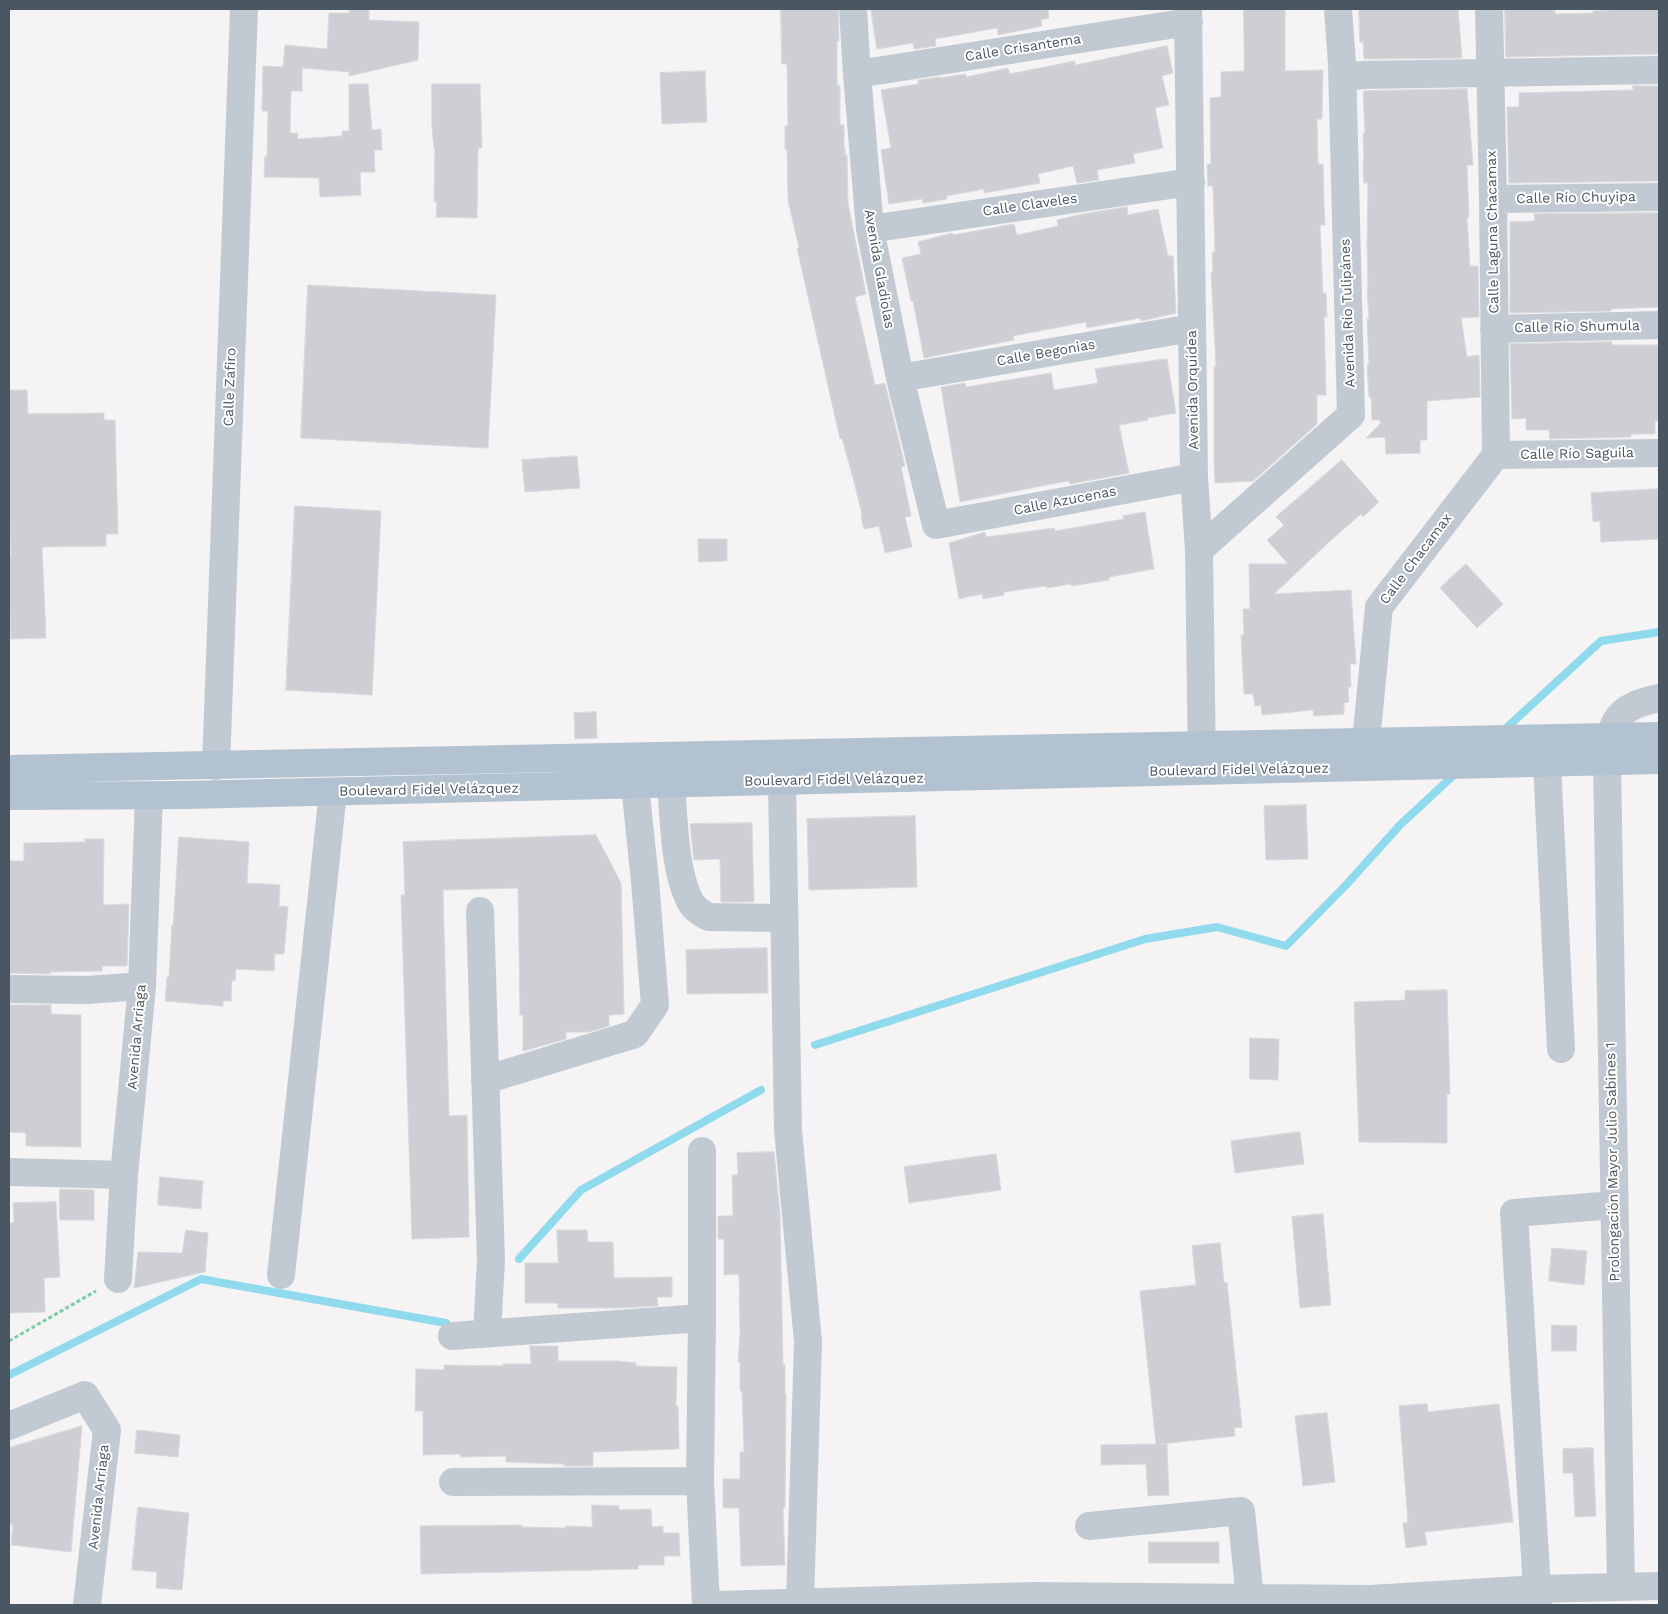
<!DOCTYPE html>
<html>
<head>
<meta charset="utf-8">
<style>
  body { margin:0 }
  #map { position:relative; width:1668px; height:1614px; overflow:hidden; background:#f5f3f3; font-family:"Work Sans",sans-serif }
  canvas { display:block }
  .frame { position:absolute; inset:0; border:10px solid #4a5661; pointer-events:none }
</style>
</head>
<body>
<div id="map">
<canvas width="1668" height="1614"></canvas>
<div class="frame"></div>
</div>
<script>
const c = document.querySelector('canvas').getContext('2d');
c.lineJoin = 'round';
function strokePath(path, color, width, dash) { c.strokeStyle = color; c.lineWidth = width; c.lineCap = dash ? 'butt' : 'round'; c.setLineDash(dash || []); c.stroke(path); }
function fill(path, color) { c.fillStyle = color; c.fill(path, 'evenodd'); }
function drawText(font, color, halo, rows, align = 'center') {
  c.font = font + ' "Work Sans",sans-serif'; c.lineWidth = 4; c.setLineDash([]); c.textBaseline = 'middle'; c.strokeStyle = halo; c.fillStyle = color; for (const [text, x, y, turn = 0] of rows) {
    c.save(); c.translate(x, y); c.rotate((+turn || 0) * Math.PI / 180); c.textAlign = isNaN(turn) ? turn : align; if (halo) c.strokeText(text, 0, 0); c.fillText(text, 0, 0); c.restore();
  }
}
strokePath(new Path2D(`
  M 1503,731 L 1601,641 L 1659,632
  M 815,1045 L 1145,939 L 1217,927 L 1286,946 L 1346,885 L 1400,825 L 1457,772
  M 519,1259 L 581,1190 L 761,1090
  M 9,1375 L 201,1279 L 446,1323`), '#90daee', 8);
const building = new Path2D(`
  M 349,9 L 369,9 L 369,20 L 419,22 L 418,60 L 349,76 L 349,72 L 302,68 L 302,91 L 291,91 L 290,133 L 298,133 L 297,139 L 342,136 L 342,131 L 349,131 L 349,84 L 368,84 L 372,130 L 381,129 L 382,150 L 374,150 L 375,172 L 360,172 L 361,195 L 320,197 L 319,178 L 264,177 L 265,156 L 267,156 L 268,111 L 262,111 L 263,66 L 283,67 L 285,45 L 327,49 L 329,13 L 349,13 Z
  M 781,9 L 838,9 L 839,41 L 837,41 L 837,86 L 840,86 L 840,125 L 844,125 L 844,148 L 845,148 L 845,156 L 847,155 L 848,203 L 866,294 L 855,297 L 875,385 L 885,383 L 890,404 L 905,466 L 901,467 L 911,516 L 905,517 L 912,547 L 885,553 L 879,526 L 864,529 L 861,517 L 862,514 L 853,478 L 842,438 L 840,439 L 797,248 L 799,248 L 788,200 L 787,149 L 785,149 L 785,126 L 788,126 L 787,64 L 782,64 Z
  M 871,9 L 1048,9 L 1049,18 L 1041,20 L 1042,26 L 998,35 L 997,28 L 935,39 L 936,46 L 914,49 L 913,43 L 877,49 Z
  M 1244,9 L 1285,9 L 1285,71 L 1323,70 L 1322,119 L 1317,119 L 1318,164 L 1323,164 L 1324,204 L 1325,225 L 1320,225 L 1323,293 L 1326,293 L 1327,317 L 1324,317 L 1326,395 L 1317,395 L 1317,424 L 1253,481 L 1215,483 L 1214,462 L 1214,367 L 1216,366 L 1211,272 L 1213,272 L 1212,252 L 1215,252 L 1213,186 L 1208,186 L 1207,164 L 1211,164 L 1210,98 L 1221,97 L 1221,72 L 1244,71 Z
  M 1359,9 L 1458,9 L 1462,58 L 1364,59 L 1363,42 L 1360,42 Z
  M 1505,9 L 1555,9 L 1555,14 L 1593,13 L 1593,11 L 1618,9 L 1659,9 L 1659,54 L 1506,57 Z
  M 1167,46 L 1173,73 L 1162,76 L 1169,105 L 1155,108 L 1163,148 L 1133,154 L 1135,163 L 1097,170 L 1099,180 L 1077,183 L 1073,166 L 1038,174 L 1040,183 L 1029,185 L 984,193 L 984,189 L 946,196 L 947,199 L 923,203 L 922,199 L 889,204 L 881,150 L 891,148 L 881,90 L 918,84 L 918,80 L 940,77 L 940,78 L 966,74 L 966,77 L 1008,68 L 1010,74 L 1075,61 L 1075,65 Z
  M 705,71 L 707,122 L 662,124 L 660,73 Z
  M 432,84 L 480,84 L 482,148 L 478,148 L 477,218 L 436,217 L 437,202 L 434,202 L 435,149 L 434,149 L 432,127 Z
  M 1633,86 L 1659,86 L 1659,181 L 1509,183 L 1507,107 L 1519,107 L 1519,93 L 1633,90 Z
  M 1467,89 L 1473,165 L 1467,165 L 1469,217 L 1467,217 L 1470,266 L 1478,266 L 1479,317 L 1461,318 L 1467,357 L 1479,355 L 1480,397 L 1427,401 L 1427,440 L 1420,440 L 1420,453 L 1386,454 L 1385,437 L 1366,438 L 1382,422 L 1380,422 L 1380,420 L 1372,420 L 1371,397 L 1369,397 L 1367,365 L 1369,365 L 1367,319 L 1369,319 L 1367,289 L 1368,289 L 1367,245 L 1368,183 L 1364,183 L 1363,162 L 1364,161 L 1363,133 L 1365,133 L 1363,92 L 1364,91 Z
  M 1127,207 L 1128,215 L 1158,209 L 1168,256 L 1173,256 L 1176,313 L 1141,321 L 1140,318 L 1087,328 L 1086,322 L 1013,336 L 1014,340 L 924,358 L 913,301 L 911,301 L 902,258 L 921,254 L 918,242 L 952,233 L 953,235 L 1014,224 L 1017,235 L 1058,226 L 1057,220 L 1083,214 Z
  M 1659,213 L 1659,307 L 1611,309 L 1611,311 L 1510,313 L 1510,222 L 1535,221 L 1534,214 Z
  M 308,285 L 496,295 L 488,448 L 301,438 Z
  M 1612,342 L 1612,345 L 1659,345 L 1659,421 L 1655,421 L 1655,434 L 1631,434 L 1631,437 L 1550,439 L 1549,430 L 1526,430 L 1526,418 L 1512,419 L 1510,344 Z
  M 1167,359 L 1176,413 L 1147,418 L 1148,420 L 1119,425 L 1129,473 L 1070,484 L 1069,481 L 1052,484 L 960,502 L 941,387 L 965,383 L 966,387 L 1051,373 L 1054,390 L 1098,383 L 1095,369 Z
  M 9,390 L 27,390 L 28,414 L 104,413 L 104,420 L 115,420 L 118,534 L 106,534 L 106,546 L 42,547 L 46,638 L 11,639 L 9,589 L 9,556 L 11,556 L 9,502 Z
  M 577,456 L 580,488 L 525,492 L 522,460 Z
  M 1342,460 L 1379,502 L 1363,517 L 1361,514 L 1329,542 L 1274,594 L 1351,590 L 1356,664 L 1350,664 L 1351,687 L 1348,687 L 1349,702 L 1344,703 L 1344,714 L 1314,716 L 1313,710 L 1262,715 L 1261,705 L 1255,706 L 1253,694 L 1244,694 L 1241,635 L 1244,635 L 1243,609 L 1250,609 L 1249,564 L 1288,564 L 1267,540 L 1284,525 L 1276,517 Z
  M 1659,489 L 1659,539 L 1601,542 L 1600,521 L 1593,522 L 1591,493 Z
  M 295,506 L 381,511 L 372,695 L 286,690 Z
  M 1145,512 L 1154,569 L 1109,577 L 1109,580 L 1072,586 L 1071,584 L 1047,588 L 1046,586 L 1004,592 L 1004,595 L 983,599 L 982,594 L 959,599 L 949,543 L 985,532 L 986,537 L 1054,528 L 1055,531 L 1124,519 L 1123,516 Z
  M 698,539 L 727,539 L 727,561 L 699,562 Z
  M 1466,564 L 1503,604 L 1477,628 L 1440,588 Z
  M 596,712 L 597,738 L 575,739 L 574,713 Z
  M 1306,805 L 1308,859 L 1266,860 L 1264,806 Z
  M 915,816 L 917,887 L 809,890 L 807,819 Z
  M 752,823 L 754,902 L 721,902 L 720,859 L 694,860 L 690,824 Z
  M 596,835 L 621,883 L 624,1014 L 609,1015 L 609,1026 L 589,1032 L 566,1032 L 566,1039 L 523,1051 L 523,1015 L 520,1015 L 518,888 L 443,890 L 449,1116 L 467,1115 L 469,1237 L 412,1239 L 401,895 L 405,895 L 403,842 Z
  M 179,837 L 249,842 L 247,883 L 280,885 L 279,906 L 288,907 L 284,954 L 275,954 L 274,971 L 236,969 L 235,981 L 232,980 L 231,1001 L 223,1001 L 223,1006 L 165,1001 L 167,977 L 169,977 L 172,925 L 173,925 Z
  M 85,839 L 104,839 L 103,905 L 129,904 L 127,966 L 102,966 L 102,971 L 50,972 L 50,974 L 9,973 L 9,861 L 24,861 L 24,843 L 85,842 Z
  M 767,948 L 768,993 L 687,994 L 686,950 Z
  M 1447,990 L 1450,1094 L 1447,1094 L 1447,1143 L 1359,1142 L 1354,1002 L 1405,1000 L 1405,991 Z
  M 9,1005 L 51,1005 L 51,1014 L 81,1015 L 81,1147 L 26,1146 L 26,1133 L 9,1132 Z
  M 1250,1038 L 1279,1039 L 1278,1080 L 1250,1079 Z
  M 1300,1132 L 1304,1164 L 1235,1173 L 1231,1141 Z
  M 774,1152 L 780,1214 L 783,1365 L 785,1365 L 785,1394 L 786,1394 L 785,1508 L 783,1508 L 785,1565 L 741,1566 L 739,1508 L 723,1508 L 723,1479 L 740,1479 L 740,1452 L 744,1452 L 742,1391 L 740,1391 L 740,1362 L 738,1362 L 740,1333 L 739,1274 L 724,1275 L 724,1239 L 718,1239 L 718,1216 L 733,1216 L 732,1175 L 738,1175 L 737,1153 Z
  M 996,1154 L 1001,1190 L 909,1203 L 904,1167 Z
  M 160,1177 L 203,1181 L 201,1209 L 158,1205 Z
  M 60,1189 L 94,1190 L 94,1220 L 60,1220 Z
  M 56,1202 L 60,1277 L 44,1278 L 45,1312 L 9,1313 L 9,1223 L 14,1223 L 13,1203 Z
  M 1323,1214 L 1331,1305 L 1300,1308 L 1292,1217 Z
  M 186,1230 L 208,1233 L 205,1272 L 134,1288 L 138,1252 L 182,1253 Z
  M 557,1230 L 587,1230 L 588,1242 L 613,1242 L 614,1278 L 672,1277 L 672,1297 L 657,1297 L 658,1306 L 619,1308 L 558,1308 L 558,1303 L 525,1303 L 525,1263 L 558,1263 Z
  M 1220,1243 L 1224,1283 L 1227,1282 L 1242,1427 L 1234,1428 L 1235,1436 L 1160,1444 L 1167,1444 L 1169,1495 L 1148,1496 L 1146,1464 L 1101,1465 L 1101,1445 L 1156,1444 L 1140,1291 L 1196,1285 L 1192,1246 Z
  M 1552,1248 L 1587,1251 L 1584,1285 L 1549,1281 Z
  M 1552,1325 L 1577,1326 L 1576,1351 L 1552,1351 Z
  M 530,1346 L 558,1346 L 558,1361 L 619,1361 L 636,1363 L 636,1366 L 677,1367 L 676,1406 L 678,1406 L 679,1449 L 593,1452 L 593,1466 L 564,1466 L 564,1464 L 506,1462 L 506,1456 L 460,1457 L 460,1454 L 423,1455 L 423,1411 L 415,1411 L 416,1369 L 444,1370 L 444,1365 L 503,1366 L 503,1364 L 531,1364 Z
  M 1427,1404 L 1428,1412 L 1499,1404 L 1513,1522 L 1425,1532 L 1427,1545 L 1406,1548 L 1403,1523 L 1408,1522 L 1399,1406 Z
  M 1327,1413 L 1335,1482 L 1303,1486 L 1295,1416 Z
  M 82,1426 L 71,1552 L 11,1545 L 13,1523 L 9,1526 L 9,1448 Z
  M 137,1430 L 180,1435 L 178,1457 L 135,1453 Z
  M 1593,1448 L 1596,1516 L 1575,1517 L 1573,1473 L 1563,1473 L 1563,1449 Z
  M 592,1505 L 619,1506 L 619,1510 L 651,1509 L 652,1527 L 663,1526 L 663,1533 L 679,1533 L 680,1556 L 664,1556 L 664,1565 L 638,1565 L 638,1569 L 421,1574 L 420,1526 L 521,1525 L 522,1527 L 566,1528 L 566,1526 L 592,1527 Z
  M 138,1507 L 189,1513 L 182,1590 L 156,1588 L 157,1572 L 132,1570 Z
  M 1149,1542 L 1219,1542 L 1219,1563 L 1149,1563 Z`);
fill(building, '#cdcfd5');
strokePath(building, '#d7d9de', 1);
strokePath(new Path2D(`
  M 9,1341 L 96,1291`), '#7ad0a6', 3, [4, 2.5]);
strokePath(new Path2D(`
  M 853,9 L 857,74 L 870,229 L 900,378 L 936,525 L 1194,477
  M 1188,9 L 1194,477 L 1199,550 L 1202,769
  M 1489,9 L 1493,199 L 1496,455
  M 857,74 L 1189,22
  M 1342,77 L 1363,75 L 1659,70
  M 1493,199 L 1659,197
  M 870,229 L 1191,182
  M 1494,329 L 1659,325
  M 900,378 L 1192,328
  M 1496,455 L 1659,453
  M 1199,550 L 1351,415 L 1342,64 L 1338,9
  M 1547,763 L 1561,1049
  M 216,766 L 244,9
  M 1366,766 L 1366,742 L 1379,607 L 1496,455
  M 782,782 L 788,1130 L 808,1342 L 800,1602
  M 671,784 C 674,818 674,868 689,899 C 693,908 700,913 709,917 L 784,918
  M 480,911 L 491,1260 L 487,1333
  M 9,989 L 87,990 L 142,986
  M 485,1080 L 635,1034 L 655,1005 L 645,881 L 635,785
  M 9,1172 L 124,1175
  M 281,1275 L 333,792
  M 118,1279 L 124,1175 L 142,986 L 149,796
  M 702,1318 L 702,1151
  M 452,1336 L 702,1318 L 700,1481 L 706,1605
  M 9,1426 L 85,1395 L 107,1430 L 87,1605
  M 453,1482 L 700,1481
  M 1089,1526 L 1241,1511 L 1250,1598
  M 1621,1587 L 1607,761 C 1611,720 1616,707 1659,698
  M 714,1605 L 1035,1596 L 1370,1599 L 1538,1589 L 1659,1586
  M 1538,1605 L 1514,1213 L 1614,1205`), '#c1cad2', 28);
strokePath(new Path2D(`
  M 9,769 L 1659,736
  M 9,796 L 186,795 L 1659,760`), '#b3c2d1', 28);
drawText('14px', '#4a5661', '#fff', [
  ["Calle Crisantema",1023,48,-9],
  ["Calle Río Chuyipa",1576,198,-1],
  ["Calle Claveles",1030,205,-8],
  ["Calle Laguna Chacamax",1493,232,-91],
  ["Avenida Gladiolas",879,269,80],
  ["Avenida Río Tulipánes",1348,313,-92],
  ["Calle Río Shumula",1577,327,-1],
  ["Calle Begonias",1046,353,-10],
  ["Calle Zafiro",230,387,-88],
  ["Avenida Orquídea",1193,390,-91],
  ["Calle Río Saguila",1577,454,-1],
  ["Calle Azucenas",1065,501,-11],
  ["Calle Chacamax",1416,559,-53],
  ["Boulevard Fidel Velázquez",1239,770,-1],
  ["Boulevard Fidel Velázquez",834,780,-1],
  ["Boulevard Fidel Velázquez",429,790,-1],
  ["Avenida Arriaga",137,1037,-85],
  ["Prolongación Mayor Julio Sabines 1",1613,1162,-91],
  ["Avenida Arriaga",99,1497,-84]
]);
</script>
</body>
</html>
